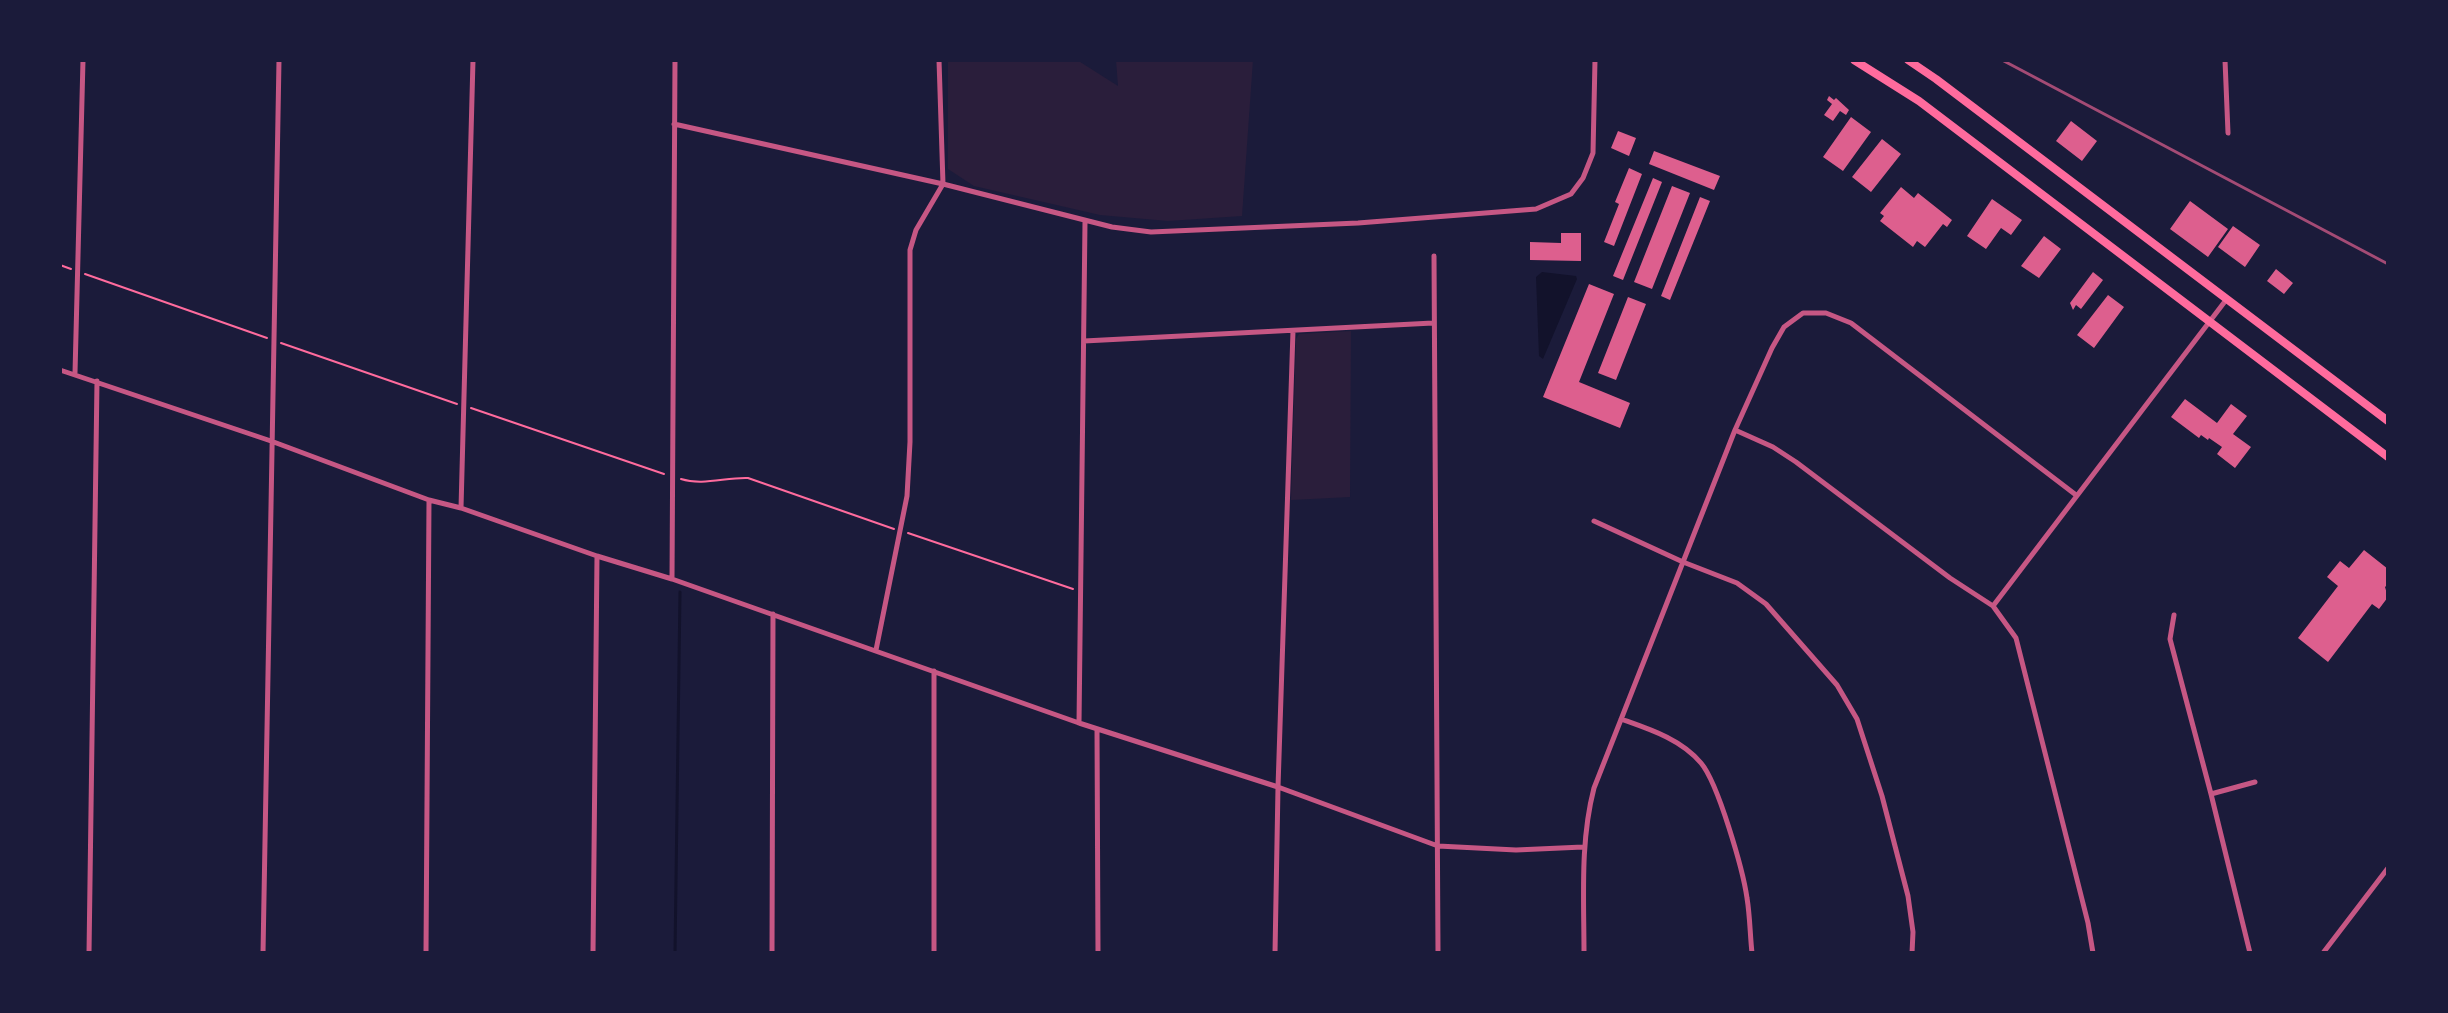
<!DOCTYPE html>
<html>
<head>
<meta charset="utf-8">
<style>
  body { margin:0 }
  #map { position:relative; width:2448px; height:1013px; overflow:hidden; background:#1b1b3a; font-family:Manrope,sans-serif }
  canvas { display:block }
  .frame { position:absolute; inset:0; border:62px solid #1b1b3a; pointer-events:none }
</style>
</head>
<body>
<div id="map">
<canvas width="2448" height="1013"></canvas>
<div class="frame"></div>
</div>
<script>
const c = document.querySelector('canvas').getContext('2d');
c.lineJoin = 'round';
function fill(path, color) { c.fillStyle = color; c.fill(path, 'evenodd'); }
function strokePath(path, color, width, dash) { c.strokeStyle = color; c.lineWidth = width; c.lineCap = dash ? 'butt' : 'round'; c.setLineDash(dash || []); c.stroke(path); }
fill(new Path2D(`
  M 948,60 L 1077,60 L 1118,86 L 1116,60 L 1253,60 L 1242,216 L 1168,221 L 1100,215 L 974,186 L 948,169 Z
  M 1351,331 L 1350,497 L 1291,500 L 1296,339 L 1299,334 Z`), '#2a1e3b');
fill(new Path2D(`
  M 1542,272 L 1576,276 L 1577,279 L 1543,359 L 1539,356 L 1536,277 Z`), '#12122b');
strokePath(new Path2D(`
  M 675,953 L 680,592`), '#12122b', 3);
fill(new Path2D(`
  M 1829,96 L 1834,100 L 1836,98 L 1849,110 L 1846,115 L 1840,111 L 1833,121 L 1824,115 L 1832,104 L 1827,100 Z
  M 1851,117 L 1871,132 L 1843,171 L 1823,157 Z
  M 2071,121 L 2097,141 L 2082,161 L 2056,141 Z
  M 1618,131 L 1636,138 L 1629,156 L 1611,148 Z
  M 1882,139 L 1901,154 L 1871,192 L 1852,177 Z
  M 1654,151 L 1720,176 L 1714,190 L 1649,164 Z
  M 1629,168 L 1642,174 L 1614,246 L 1604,242 L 1619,204 L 1615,202 Z
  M 1653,178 L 1662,182 L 1623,280 L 1613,276 Z
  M 1672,186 L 1690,193 L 1652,289 L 1634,282 Z
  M 1901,187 L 1914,198 L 1918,193 L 1952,220 L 1947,227 L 1943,224 L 1925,247 L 1917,241 L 1913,247 L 1880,221 L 1884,216 L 1880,213 Z
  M 1700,197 L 1710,201 L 1670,300 L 1661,296 Z
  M 1992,199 L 2022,220 L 2011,235 L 2001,228 L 1986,249 L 1967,236 Z
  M 2190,201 L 2228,229 L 2208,257 L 2170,229 Z
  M 2233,226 L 2260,245 L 2245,267 L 2218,247 Z
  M 1561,233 L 1581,233 L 1581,261 L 1530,260 L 1530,242 L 1561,243 Z
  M 2044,236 L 2061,249 L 2039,278 L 2021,266 Z
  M 2276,269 L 2293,283 L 2284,294 L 2267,281 Z
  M 2093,272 L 2103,280 L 2081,309 L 2076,305 L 2073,310 L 2070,303 Z
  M 1589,284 L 1614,294 L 1579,382 L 1630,403 L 1620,428 L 1543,397 Z
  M 2108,295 L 2124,307 L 2094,348 L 2077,335 Z
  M 1628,297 L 1646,304 L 1616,380 L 1598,373 Z
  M 2185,399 L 2217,423 L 2231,404 L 2247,416 L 2233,434 L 2251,447 L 2235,468 L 2217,454 L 2222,447 L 2209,438 L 2208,440 L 2201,435 L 2199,438 L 2171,417 Z
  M 2364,550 L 2388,569 L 2388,584 L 2385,587 L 2388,597 L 2379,609 L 2372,604 L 2328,662 L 2298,638 L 2338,586 L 2327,577 L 2340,561 L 2349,568 Z`), '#dd5f8e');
strokePath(new Path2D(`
  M 60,265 L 71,269
  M 85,274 L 267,338
  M 281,343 L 457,404
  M 471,408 L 664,474
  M 681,479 C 703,486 726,477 748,478 L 894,529
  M 908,533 L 1073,589`), '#ff6b9d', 2);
strokePath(new Path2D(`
  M 2225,60 L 2228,133
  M 674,124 L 943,184 L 1112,227 L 1151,232 L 1358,223 L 1536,209 L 1571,194 L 1583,178 L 1593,153 L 1595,60
  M 1434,256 L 1438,953
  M 1084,341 L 1433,323
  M 60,370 L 271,441 L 429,500 L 461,508 L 597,556 L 672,579 L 1079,723 L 1278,787 L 1438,846 L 1516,850 L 1583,847
  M 75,373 L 83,60
  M 1735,430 L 1773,447 L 1796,462 L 1950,578 L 1993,606 L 2016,638 L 2088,923 L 2093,953
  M 461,508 L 473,60
  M 1594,521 L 1683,562 L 1737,583 L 1766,604 L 1837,685 L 1857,719 L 1882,796 L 1908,896 L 1913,932 L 1912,953
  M 672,579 L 675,60
  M 1993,606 L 2226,300
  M 2174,615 L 2170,639 L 2211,794 L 2250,953
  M 876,650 L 907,496 L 910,442 L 910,250 L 916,230 L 943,184 L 939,60
  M 934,671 L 934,953
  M 1621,719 C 1649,729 1681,739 1701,763 C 1718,783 1743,870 1747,898 C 1750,916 1750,935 1752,953
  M 1079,723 L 1085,222
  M 1097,729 L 1098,953
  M 2211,794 L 2255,782
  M 89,953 L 97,381
  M 263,953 L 279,60
  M 426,953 L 429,500
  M 593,953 L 597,556
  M 772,953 L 773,614
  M 1275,953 L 1278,787 L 1293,331
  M 1584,953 C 1584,897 1580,842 1594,788 L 1735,430 L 1772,348 L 1784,327 L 1803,313 L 1826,313 L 1851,323 L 2076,495
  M 2323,953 L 2388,868`), '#c65784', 5);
strokePath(new Path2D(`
  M 1854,60 L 1919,101 L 2388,457
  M 1908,60 L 1936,79 L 2388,421`), '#ff6b9d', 8);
strokePath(new Path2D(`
  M 2002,60 L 2388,264`), '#a44b75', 3);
</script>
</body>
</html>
